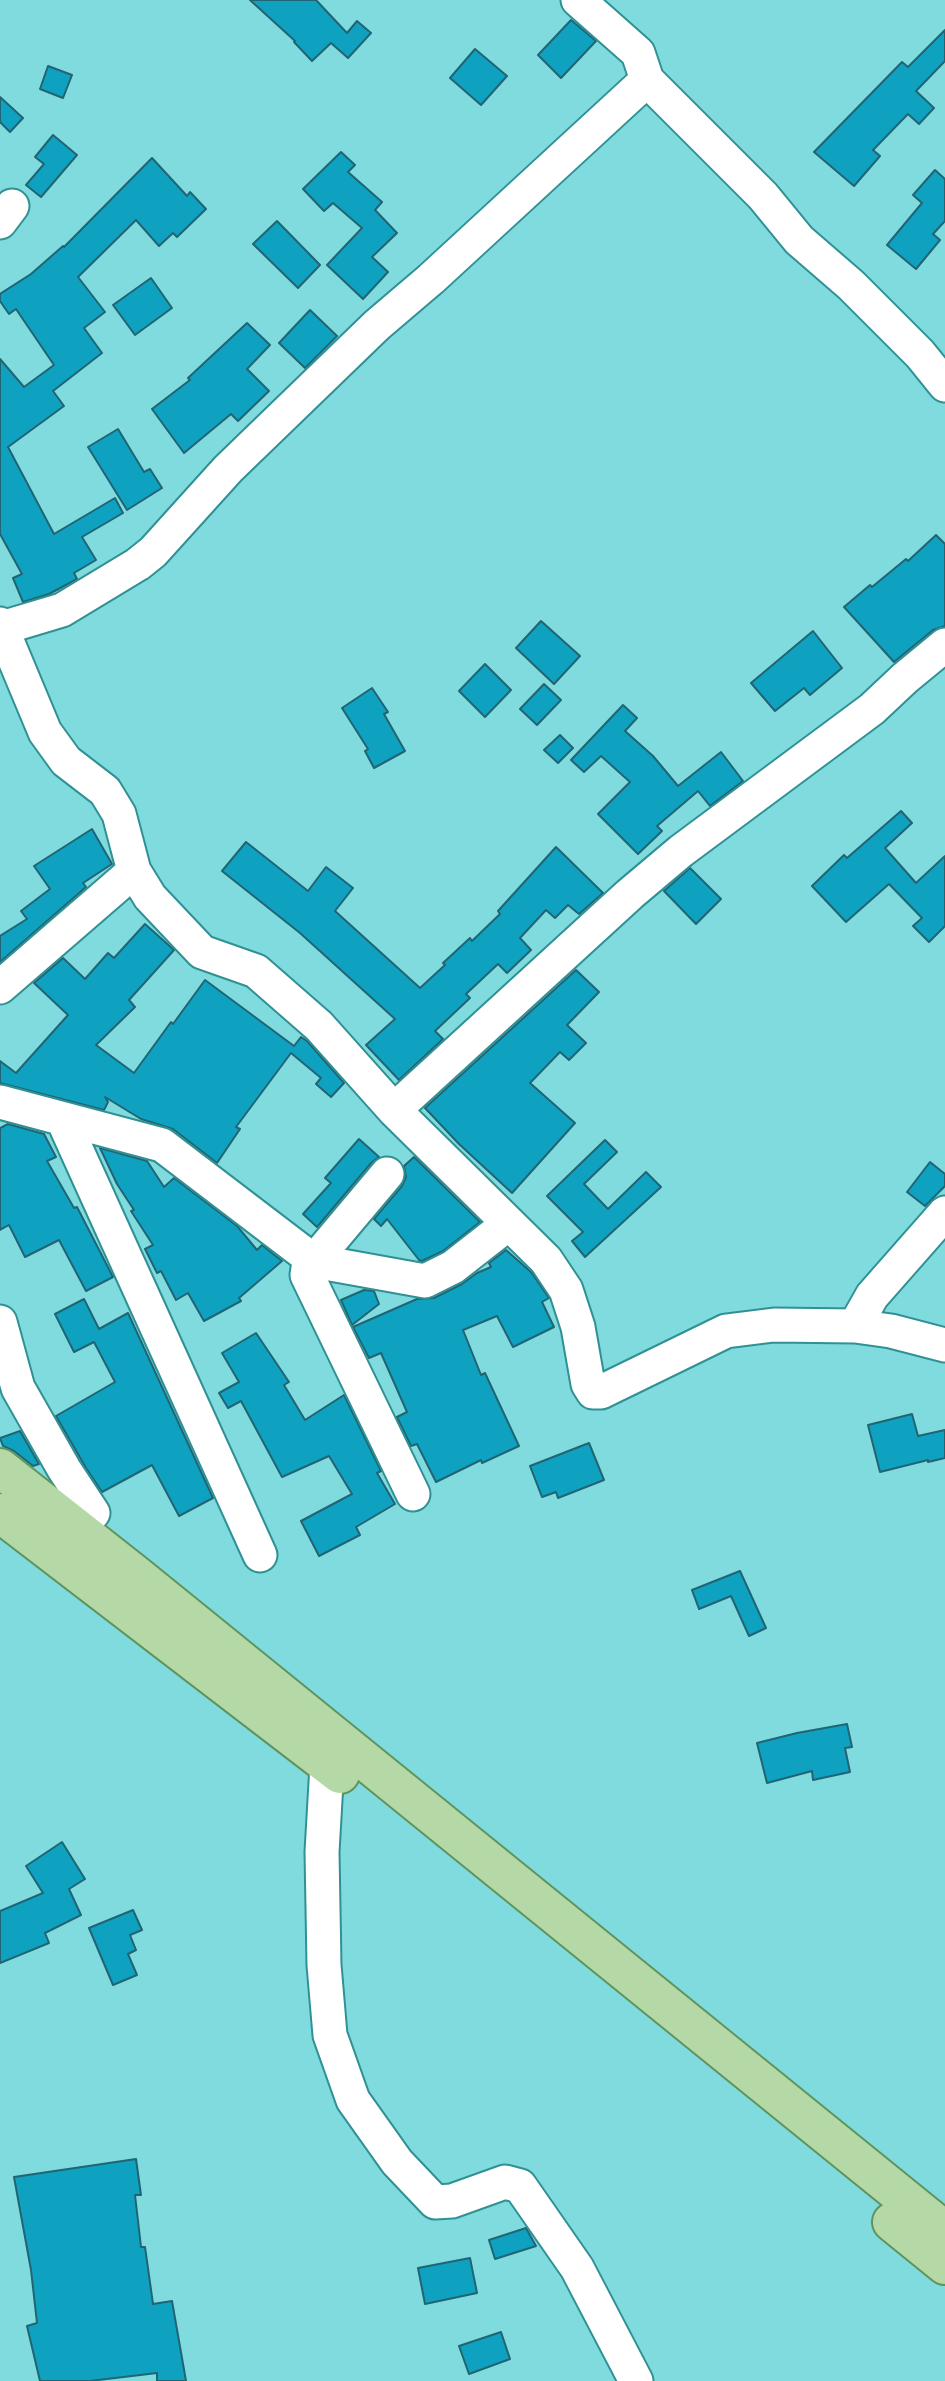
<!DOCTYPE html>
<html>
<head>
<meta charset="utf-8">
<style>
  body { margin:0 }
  canvas { display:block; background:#7fdbdd }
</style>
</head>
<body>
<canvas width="945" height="2381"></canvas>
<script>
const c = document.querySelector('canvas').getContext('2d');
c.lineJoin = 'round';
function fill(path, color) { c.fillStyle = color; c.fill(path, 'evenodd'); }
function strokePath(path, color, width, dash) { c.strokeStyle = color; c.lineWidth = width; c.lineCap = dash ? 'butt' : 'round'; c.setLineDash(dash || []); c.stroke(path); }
const building = new Path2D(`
  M 250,0 L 316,0 L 347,33 L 357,21 L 371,33 L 348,58 L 331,43 L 312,61 L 294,42 L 295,41 Z
  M 571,20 L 596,41 L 561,78 L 538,55 Z
  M 945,30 L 945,61 L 916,91 L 934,108 L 919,124 L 908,114 L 873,150 L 880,156 L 854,186 L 814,152 L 902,62 L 908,67 Z
  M 475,49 L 507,76 L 481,105 L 450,78 Z
  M 48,66 L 72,75 L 63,98 L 40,89 Z
  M 0,97 L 23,118 L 10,132 L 0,122 Z
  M 53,135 L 77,155 L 41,197 L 26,185 L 44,164 L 35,157 Z
  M 341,152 L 355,165 L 348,172 L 382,202 L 375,210 L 397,233 L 372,257 L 388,272 L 363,299 L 327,265 L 362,228 L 333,203 L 324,211 L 303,189 Z
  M 152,158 L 187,196 L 190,192 L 206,209 L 177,237 L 173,233 L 159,246 L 136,220 L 78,277 L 105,312 L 84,328 L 102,353 L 53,391 L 64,406 L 8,447 L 54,534 L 115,498 L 123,513 L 82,537 L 96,560 L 74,573 L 77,579 L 49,594 L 23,602 L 13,578 L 22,574 L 0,534 L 0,359 L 24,387 L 54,365 L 16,309 L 9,314 L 0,301 L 0,294 L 31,274 L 63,246 L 64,247 Z
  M 935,170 L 945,179 L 945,221 L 933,234 L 940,240 L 916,269 L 887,245 L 922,203 L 913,195 Z
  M 277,221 L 320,265 L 298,288 L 253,244 Z
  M 151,278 L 172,308 L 135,335 L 113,305 Z
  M 310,310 L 337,336 L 305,368 L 279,343 Z
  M 247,323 L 270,345 L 247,369 L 269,391 L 238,421 L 231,414 L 184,453 L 152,409 L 190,380 L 188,378 Z
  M 118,429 L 144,472 L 150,469 L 162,488 L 127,510 L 88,447 Z
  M 936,535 L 945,544 L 945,626 L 933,630 L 894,662 L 844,607 L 870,585 L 872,587 L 906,559 L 908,561 Z
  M 541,621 L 580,656 L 554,684 L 516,648 Z
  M 813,631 L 842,668 L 810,695 L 804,688 L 775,711 L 751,683 Z
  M 485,664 L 511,690 L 485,717 L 459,691 Z
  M 544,684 L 561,700 L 537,725 L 520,709 Z
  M 372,688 L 388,712 L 384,714 L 405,751 L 374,768 L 365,751 L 368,749 L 342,708 Z
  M 623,705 L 637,718 L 625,731 L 653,756 L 678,786 L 721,752 L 743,781 L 710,806 L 698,791 L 657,826 L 662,831 L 638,854 L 598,814 L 630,782 L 601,756 L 584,772 L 571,760 Z
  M 560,735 L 573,748 L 558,763 L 544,750 Z
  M 901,811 L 912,823 L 885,848 L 916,883 L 945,856 L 945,926 L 929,942 L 913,926 L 922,918 L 889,884 L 846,922 L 812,886 L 844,855 L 847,858 Z
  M 92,829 L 112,864 L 83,883 L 86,887 L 0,962 L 0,936 L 27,919 L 21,911 L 50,889 L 34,866 Z
  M 246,842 L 308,891 L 326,867 L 353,888 L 335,911 L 420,988 L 445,965 L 443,963 L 470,938 L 472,941 L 500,914 L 498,911 L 556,847 L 603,893 L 579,914 L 568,905 L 555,918 L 546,910 L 520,938 L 531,950 L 507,973 L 498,964 L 466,994 L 470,998 L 435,1031 L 443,1039 L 399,1080 L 366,1045 L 395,1019 L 300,933 L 222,871 Z
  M 690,868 L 721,899 L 696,924 L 664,891 Z
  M 145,924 L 174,950 L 129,1000 L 135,1007 L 96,1045 L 134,1073 L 171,1022 L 173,1024 L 205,980 L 294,1046 L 301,1037 L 307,1041 L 344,1083 L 331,1097 L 316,1084 L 321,1078 L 291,1053 L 236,1127 L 240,1129 L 217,1163 L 173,1129 L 141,1119 L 105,1097 L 108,1102 L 104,1110 L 0,1083 L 0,1061 L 16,1073 L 68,1015 L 34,983 L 63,958 L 85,979 L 108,953 L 114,958 Z
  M 576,970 L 599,992 L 567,1025 L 586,1043 L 569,1060 L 560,1052 L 530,1083 L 575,1123 L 512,1193 L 459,1144 L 425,1108 Z
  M 8,1124 L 44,1134 L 56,1157 L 47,1161 L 74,1208 L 77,1207 L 113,1277 L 86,1291 L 59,1240 L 25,1257 L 9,1225 L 0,1230 L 0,1128 Z
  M 359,1139 L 379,1157 L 372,1162 L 317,1227 L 303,1214 L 331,1183 L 325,1178 Z
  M 605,1140 L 617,1152 L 584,1184 L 608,1209 L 646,1172 L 661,1187 L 585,1257 L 572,1241 L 583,1232 L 547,1196 Z
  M 100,1148 L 147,1161 L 164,1187 L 174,1178 L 237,1226 L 257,1250 L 262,1245 L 282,1261 L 239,1298 L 241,1301 L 204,1321 L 188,1293 L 176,1300 L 161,1271 L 157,1273 L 145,1249 L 153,1245 L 131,1211 L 134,1210 L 117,1184 Z
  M 414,1157 L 480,1222 L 443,1251 L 422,1261 L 419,1260 L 387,1219 L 381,1226 L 374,1219 L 402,1186 L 406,1177 L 404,1166 Z
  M 930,1162 L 945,1174 L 945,1186 L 925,1206 L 907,1192 Z
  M 506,1250 L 531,1272 L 549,1298 L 542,1302 L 554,1327 L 513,1347 L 497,1316 L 463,1330 L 481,1375 L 485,1373 L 519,1446 L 482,1463 L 481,1460 L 436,1482 L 417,1444 L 411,1446 L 397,1417 L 407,1412 L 381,1353 L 369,1358 L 353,1327 L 417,1299 L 434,1298 L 462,1284 L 477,1273 L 491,1267 L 489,1263 Z
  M 364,1290 L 374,1291 L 379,1304 L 352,1325 L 341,1300 Z
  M 84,1299 L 99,1329 L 128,1313 L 213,1498 L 179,1516 L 152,1465 L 102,1492 L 86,1468 L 56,1416 L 115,1382 L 94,1342 L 74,1352 L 55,1314 Z
  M 256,1333 L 289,1382 L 284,1385 L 305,1420 L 344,1395 L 381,1471 L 377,1473 L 395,1504 L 356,1527 L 360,1535 L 319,1556 L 301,1521 L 352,1494 L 329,1456 L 282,1477 L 241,1401 L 228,1408 L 219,1393 L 239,1382 L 222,1353 Z
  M 912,1414 L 918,1436 L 945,1430 L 945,1458 L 928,1462 L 928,1460 L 880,1472 L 868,1425 Z
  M 20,1431 L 39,1464 L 33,1466 L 14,1451 L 3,1446 L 0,1438 Z
  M 589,1443 L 604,1480 L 558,1498 L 556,1492 L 542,1497 L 530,1466 Z
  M 740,1571 L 766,1628 L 749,1636 L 731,1596 L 699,1609 L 692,1590 Z
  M 847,1724 L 852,1747 L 845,1748 L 850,1772 L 813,1780 L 812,1771 L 767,1783 L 757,1743 L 797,1733 Z
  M 62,1842 L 85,1879 L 69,1889 L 81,1915 L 45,1933 L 49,1943 L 0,1963 L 0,1911 L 43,1893 L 26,1866 Z
  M 133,1910 L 142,1930 L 130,1935 L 136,1950 L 128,1954 L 137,1975 L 113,1985 L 89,1928 Z
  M 136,2159 L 141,2195 L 135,2195 L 141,2247 L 145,2247 L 153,2304 L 172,2301 L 186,2381 L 157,2381 L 157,2373 L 90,2381 L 40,2381 L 27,2326 L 37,2323 L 31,2270 L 14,2177 Z
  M 526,2228 L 536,2246 L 495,2259 L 489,2240 Z
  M 470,2258 L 477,2293 L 425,2304 L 418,2268 Z
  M 501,2332 L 510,2359 L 469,2374 L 459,2346 Z`);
fill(building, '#0fa2c0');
strokePath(building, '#216474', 2);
const minor = new Path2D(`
  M 578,0 L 638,53 L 647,80 L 763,196 L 799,240 L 851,285 L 920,354 L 945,385
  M 0,222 L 12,206
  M 0,624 L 45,732 L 66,761 L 105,791 L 119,814 L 134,871 L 150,897 L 202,952 L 256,971 L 319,1026 L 394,1110 L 546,1260 L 566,1290 L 578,1327 L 588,1384 L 593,1392 L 601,1392 L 726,1331 L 774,1325 L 855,1326 L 891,1331 L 945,1345
  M 2,628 L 62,610 L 138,564 L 153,552 L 228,469 L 377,325 L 431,279 L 647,80
  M 0,987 L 134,871
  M 0,1102 L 162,1145 L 314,1261 L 425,1281 L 453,1267 L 508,1224
  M 394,1110 L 630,894 L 681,851 L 872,709 L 905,678 L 945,645
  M 63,1120 L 260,1555
  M 387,1174 L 308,1268 L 307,1275 L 413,1494
  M 0,1322 L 18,1388 L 64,1469 L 93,1513
  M 855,1326 L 872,1296 L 945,1213
  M 327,1765 L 322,1852 L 324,1965 L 330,2035 L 353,2100 L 397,2162 L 435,2202 L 452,2201 L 505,2182 L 520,2186 L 577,2268 L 636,2381`);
const major = new Path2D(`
  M 0,1468 L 137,1576 L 945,2231
  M 0,1513 L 340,1774
  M 892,2222 L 945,2265`);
strokePath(minor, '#309194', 37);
strokePath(major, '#5f945c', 42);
strokePath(minor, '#fff', 33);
strokePath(major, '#b5d9a6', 38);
</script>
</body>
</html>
